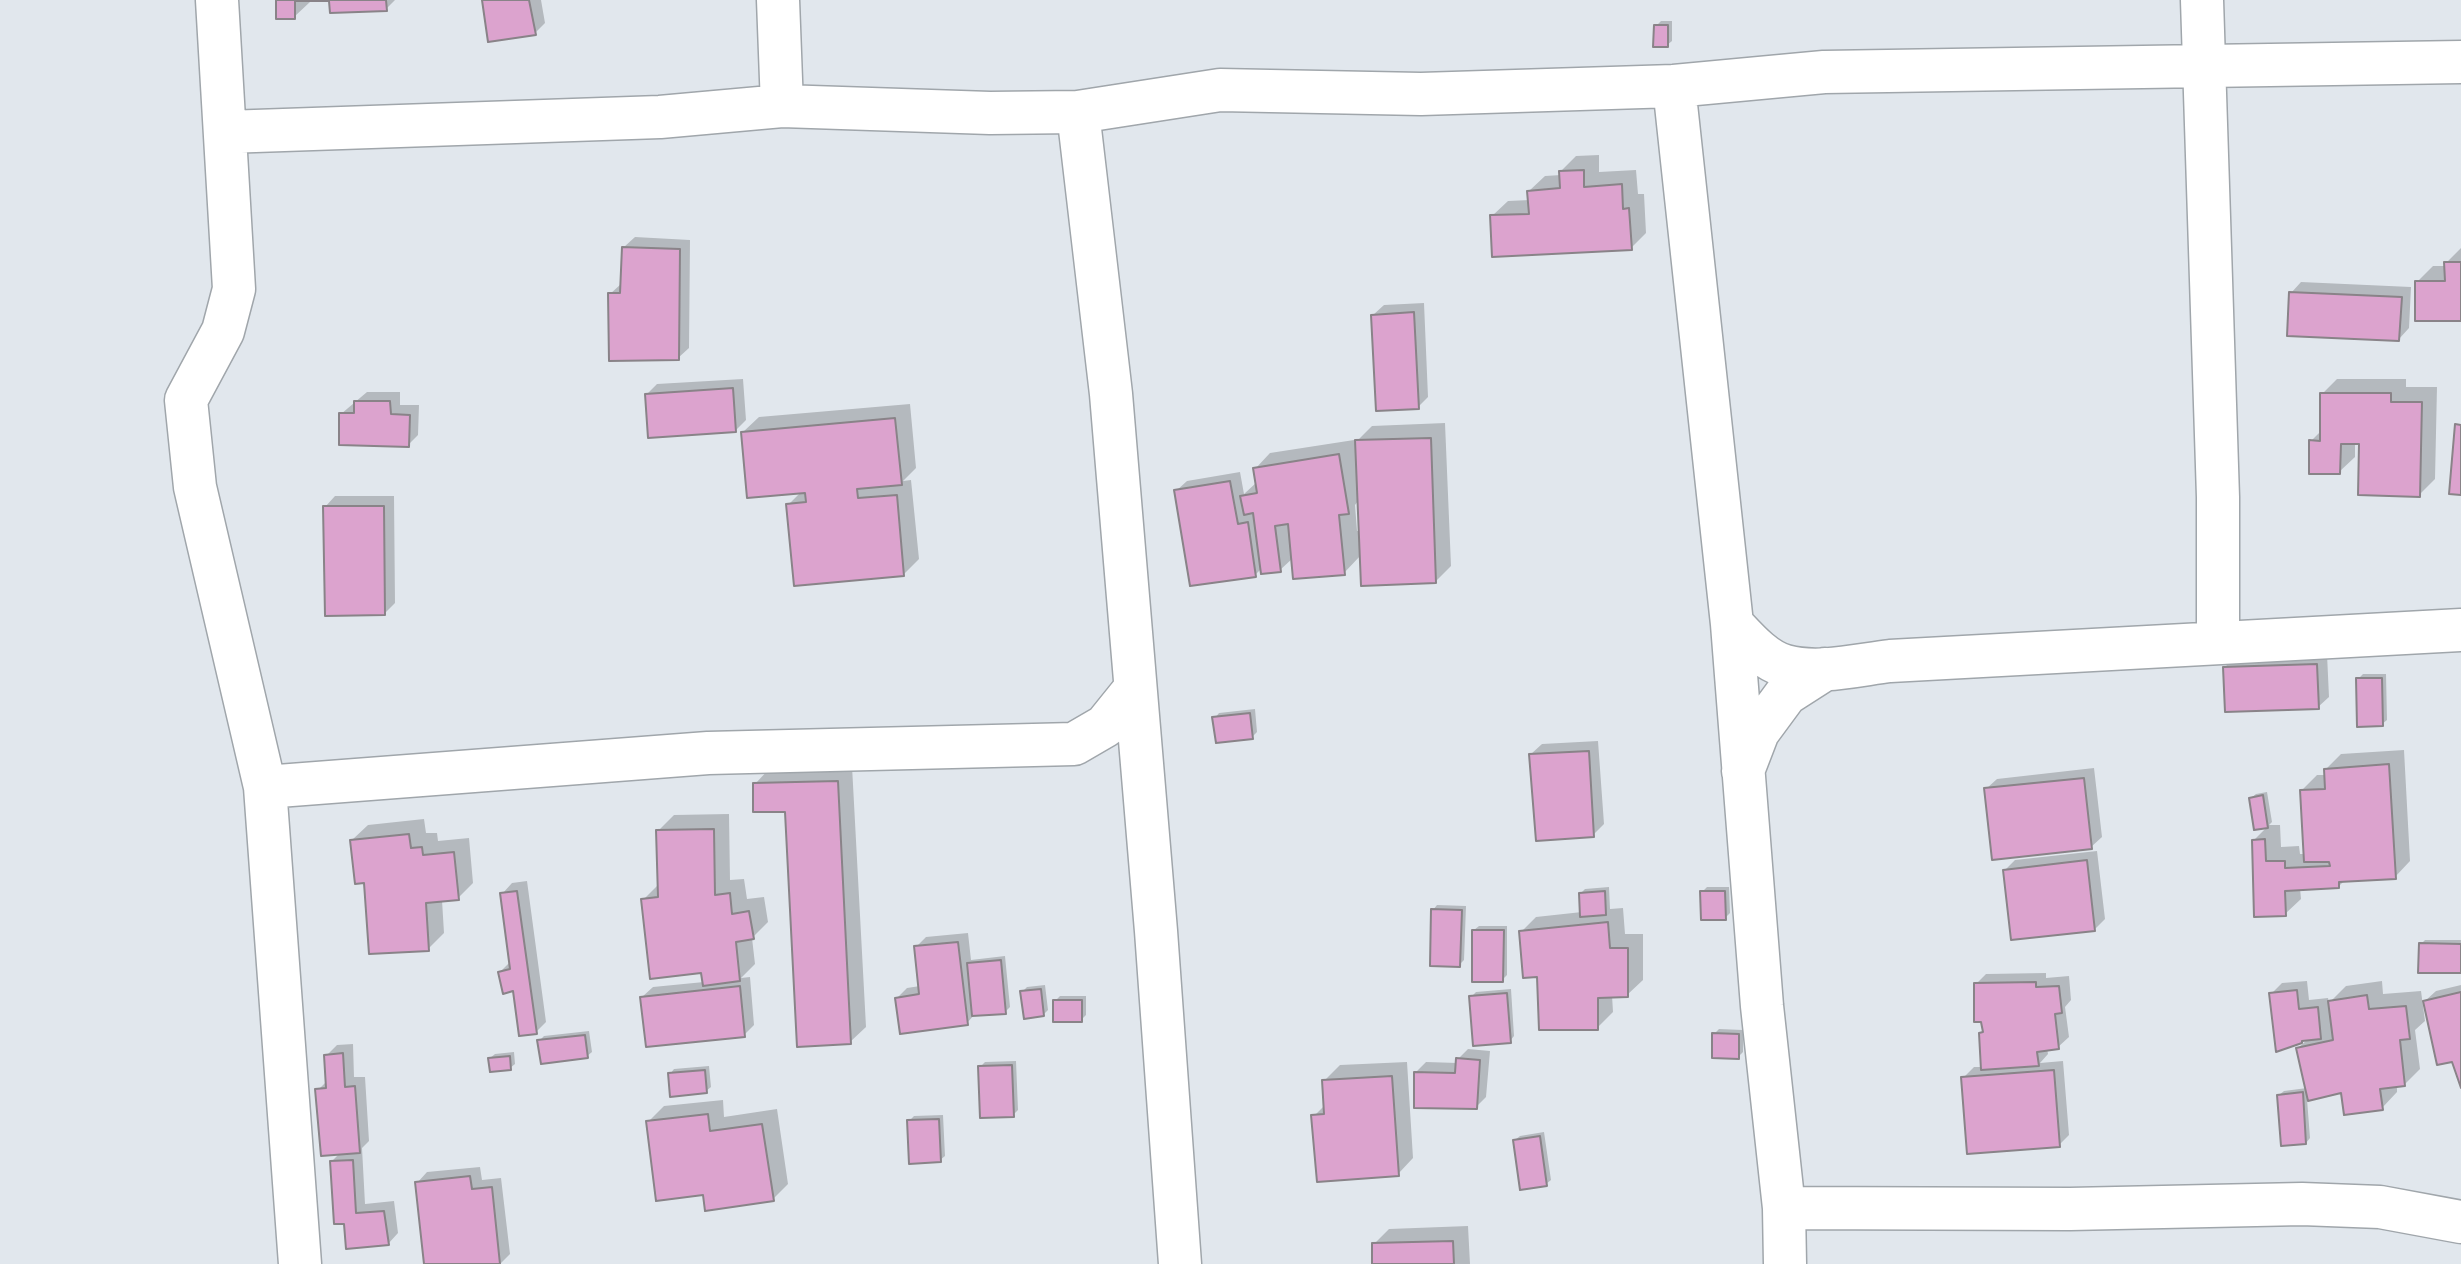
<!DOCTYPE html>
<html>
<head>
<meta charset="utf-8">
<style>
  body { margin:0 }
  canvas { display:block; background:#e1e7ed }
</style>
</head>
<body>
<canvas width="2461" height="1264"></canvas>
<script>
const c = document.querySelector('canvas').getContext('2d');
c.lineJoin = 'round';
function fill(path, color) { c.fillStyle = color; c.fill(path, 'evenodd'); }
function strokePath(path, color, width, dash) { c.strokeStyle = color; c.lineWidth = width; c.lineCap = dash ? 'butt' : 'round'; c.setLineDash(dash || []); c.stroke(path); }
fill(new Path2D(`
  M 278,0 L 310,0 L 310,2 L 294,17 Z
  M 331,0 L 395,0 L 386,9 Z
  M 484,0 L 541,0 L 545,23 L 535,33 Z
  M 1661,21 L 1672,21 L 1672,41 L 1667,45 L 1656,26 Z
  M 1599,155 L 1599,172 L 1636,170 L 1638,194 L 1644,194 L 1646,233 L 1631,248 L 1492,216 L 1508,201 L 1530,200 L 1529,191 L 1545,176 L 1561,175 L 1561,171 L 1576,156 Z
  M 635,237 L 690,240 L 689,348 L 678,358 L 610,294 L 621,284 L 624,247 Z
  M 2461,248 L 2461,319 L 2417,282 L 2433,266 L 2447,266 L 2446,263 Z
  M 2301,282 L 2411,287 L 2409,328 L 2399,339 L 2291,293 Z
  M 1424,303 L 1428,397 L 1418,407 L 1373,315 L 1384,305 Z
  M 743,379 L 746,420 L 736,430 L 647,394 L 657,384 Z
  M 2337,379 L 2406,379 L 2406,387 L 2437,387 L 2435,479 L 2419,495 L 2361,442 L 2355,442 L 2355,457 L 2339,472 L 2311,441 L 2322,430 L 2322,394 Z
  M 367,392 L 400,392 L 400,405 L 419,405 L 418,435 L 408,445 L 341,414 Z
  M 910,404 L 916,468 L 903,481 L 911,480 L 919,559 L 904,574 L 788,505 L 802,491 L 743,432 L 759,417 Z
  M 1445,423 L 1451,566 L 1436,581 L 1361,555 L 1344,573 L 1293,558 L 1280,570 L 1262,568 L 1255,575 L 1176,491 L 1187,481 L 1240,472 L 1244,494 L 1257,482 L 1255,469 L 1270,453 L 1354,440 L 1355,443 L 1372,426 ZM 1359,500 L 1360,531 L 1357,531 L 1355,505 Z
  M 335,496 L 394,496 L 395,603 L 385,613 L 325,507 Z
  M 2327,654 L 2329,697 L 2318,707 L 2225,667 L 2235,657 Z
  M 2363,674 L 2386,674 L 2387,720 L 2382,724 L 2358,679 Z
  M 1255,709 L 1257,732 L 1252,737 L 1215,718 L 1219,713 Z
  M 1598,741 L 1604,824 L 1593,835 L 1531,754 L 1542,744 Z
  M 2404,750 L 2410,861 L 2395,877 L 2345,880 L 2339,886 L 2300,888 L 2301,899 L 2285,914 L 2254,840 L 2268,826 L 2255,828 L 2251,798 L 2256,794 L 2267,792 L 2272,822 L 2269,825 L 2280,825 L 2281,847 L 2299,846 L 2300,854 L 2305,854 L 2302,790 L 2317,775 L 2326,775 L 2326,769 L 2341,754 Z
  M 852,766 L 866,1027 L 850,1042 L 787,810 L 755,784 L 770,768 Z
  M 2094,768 L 2102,837 L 2091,847 L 1986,789 L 1997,779 Z
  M 729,814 L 730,880 L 744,879 L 747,899 L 764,897 L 768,922 L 752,938 L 755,964 L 741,978 L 750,977 L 754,1025 L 744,1035 L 642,997 L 653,987 L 704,982 L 703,971 L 643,900 L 659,884 L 658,831 L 674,815 Z
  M 424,819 L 426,833 L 437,833 L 438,841 L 469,838 L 473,883 L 458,898 L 442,900 L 444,933 L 428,949 L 366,881 L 352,840 L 368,825 Z
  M 2097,851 L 2105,919 L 2095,929 L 2005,870 L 2015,860 Z
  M 527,881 L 546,1022 L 536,1032 L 514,989 L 500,972 L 511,961 L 502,894 L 512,883 Z
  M 1609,887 L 1610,909 L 1623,908 L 1625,934 L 1643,934 L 1643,980 L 1627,995 L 1612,995 L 1613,1012 L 1597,1028 L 1539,975 L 1521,932 L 1536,917 L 1582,912 L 1581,893 L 1585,889 Z
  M 1707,887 L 1729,887 L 1730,913 L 1725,918 L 1702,892 Z
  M 1437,905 L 1466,906 L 1464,960 L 1459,965 L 1433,910 Z
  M 1479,926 L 1507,926 L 1507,975 L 1502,980 L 1474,930 Z
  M 968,933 L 971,960 L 1005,956 L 1010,1007 L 1005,1012 L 975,1014 L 967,1023 L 897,998 L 907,988 L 920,986 L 916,947 L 926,937 Z
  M 2425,940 L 2461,940 L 2461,971 L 2421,944 Z
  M 2046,973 L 2046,978 L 2069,976 L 2071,1000 L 2065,1007 L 2069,1037 L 2058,1047 L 2047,1048 L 2048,1054 L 2040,1063 L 2063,1061 L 2069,1135 L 2059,1145 L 1963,1078 L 1974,1067 L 1983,1067 L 1981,1034 L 1984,1030 L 1976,984 L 1986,974 Z
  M 2307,981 L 2309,1000 L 2328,998 L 2329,1003 L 2346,986 L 2382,981 L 2383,994 L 2421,991 L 2425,1021 L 2415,1030 L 2420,1069 L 2404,1085 L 2397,1085 L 2397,1092 L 2382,1108 L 2343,1091 L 2307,1099 L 2310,1138 L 2306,1143 L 2279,1095 L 2284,1091 L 2307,1088 L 2298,1048 L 2307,1040 L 2278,1050 L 2271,994 L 2282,983 Z
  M 1045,985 L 1048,1010 L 1043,1015 L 1022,992 L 1027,987 Z
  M 2461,985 L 2461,1082 L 2425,1001 L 2436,991 Z
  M 1511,989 L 1514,1036 L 1510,1041 L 1471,997 L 1476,992 Z
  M 1060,996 L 1086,996 L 1086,1015 L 1081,1020 L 1055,1001 Z
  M 1719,1029 L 1743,1030 L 1743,1052 L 1738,1057 L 1714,1034 Z
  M 589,1031 L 592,1052 L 587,1056 L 539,1041 L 544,1036 Z
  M 353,1044 L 354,1077 L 365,1077 L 369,1141 L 362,1148 L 365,1204 L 394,1201 L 398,1233 L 388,1244 L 346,1222 L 332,1161 L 341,1152 L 318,1090 L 328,1080 L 326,1056 L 337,1045 Z
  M 1468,1049 L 1490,1051 L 1486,1097 L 1476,1107 L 1416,1072 L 1426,1062 L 1458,1063 L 1458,1059 Z
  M 514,1052 L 515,1064 L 510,1068 L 490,1058 L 495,1054 Z
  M 1016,1061 L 1018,1110 L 1013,1115 L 980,1067 L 985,1062 Z
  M 1407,1062 L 1413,1158 L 1398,1174 L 1314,1116 L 1326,1104 L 1324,1081 L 1340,1065 Z
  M 709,1066 L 711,1087 L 706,1091 L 670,1074 L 674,1069 Z
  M 723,1100 L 724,1117 L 777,1109 L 788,1184 L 773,1199 L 705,1193 L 648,1122 L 664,1106 Z
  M 943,1115 L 945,1156 L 940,1160 L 909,1121 L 914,1116 Z
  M 1544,1132 L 1551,1180 L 1546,1184 L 1515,1140 L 1520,1136 Z
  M 480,1167 L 482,1180 L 501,1178 L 510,1254 L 500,1264 L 426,1264 L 417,1183 L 427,1172 Z
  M 1468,1226 L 1470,1264 L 1374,1264 L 1374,1244 L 1389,1229 Z`), '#0003');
const building = new Path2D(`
  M 276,0 L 386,0 L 387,11 L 330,13 L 329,1 L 295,1 L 295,19 L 276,19 Z
  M 482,0 L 529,0 L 536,35 L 488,42 Z
  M 1654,25 L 1668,25 L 1668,47 L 1653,47 Z
  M 1584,170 L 1584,187 L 1622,184 L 1623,209 L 1629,208 L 1632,250 L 1492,257 L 1490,215 L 1529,214 L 1527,191 L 1560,188 L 1559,171 Z
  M 622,247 L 680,249 L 679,360 L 609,361 L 608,293 L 620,293 Z
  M 2444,262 L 2461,262 L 2461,321 L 2415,321 L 2415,281 L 2445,281 Z
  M 2289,292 L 2402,297 L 2399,341 L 2287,336 Z
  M 1414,312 L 1419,409 L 1376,411 L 1371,315 Z
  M 733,388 L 736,432 L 648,438 L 645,394 Z
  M 2320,393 L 2391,393 L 2391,402 L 2422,402 L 2420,497 L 2358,495 L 2359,444 L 2341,444 L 2340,474 L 2309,474 L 2309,440 L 2320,441 Z
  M 354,401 L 390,401 L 391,414 L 410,415 L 409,447 L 339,445 L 339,413 L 354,413 Z
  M 895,418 L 902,485 L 857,489 L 858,498 L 897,495 L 904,576 L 794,586 L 786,504 L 806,502 L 805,493 L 747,498 L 741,432 Z
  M 2455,424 L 2461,425 L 2461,495 L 2449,494 Z
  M 1431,438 L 1436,583 L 1361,586 L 1355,440 Z
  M 1339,454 L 1349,514 L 1339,515 L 1345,575 L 1293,579 L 1288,524 L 1275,526 L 1281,572 L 1261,574 L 1253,513 L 1244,515 L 1240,496 L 1257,493 L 1253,468 Z
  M 1230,481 L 1238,524 L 1248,522 L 1256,577 L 1190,586 L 1174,490 Z
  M 323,506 L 384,506 L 385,615 L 325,616 Z
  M 2317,664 L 2319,709 L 2225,712 L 2223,667 Z
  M 2356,678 L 2382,678 L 2383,726 L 2357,727 Z
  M 1250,713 L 1253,739 L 1216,743 L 1212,717 Z
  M 1589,751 L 1594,837 L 1536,841 L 1529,754 Z
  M 2389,764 L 2396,879 L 2339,882 L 2339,888 L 2285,891 L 2286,916 L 2254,917 L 2252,840 L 2265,839 L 2266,861 L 2285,861 L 2285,868 L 2330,866 L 2329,862 L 2304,862 L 2300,790 L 2325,789 L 2324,769 Z
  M 2084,778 L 2092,849 L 1992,860 L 1984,788 Z
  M 838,781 L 851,1044 L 797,1047 L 785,812 L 753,812 L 753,783 Z
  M 2263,795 L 2268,828 L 2254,830 L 2249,798 Z
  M 714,829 L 715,895 L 730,893 L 732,914 L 749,911 L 754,939 L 736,942 L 740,981 L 703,986 L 701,973 L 650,979 L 641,899 L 658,897 L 656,830 Z
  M 409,834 L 411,848 L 422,847 L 423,855 L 454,852 L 459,900 L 426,903 L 429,951 L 369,954 L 364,883 L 355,884 L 350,840 Z
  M 2087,860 L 2095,931 L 2011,940 L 2003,870 Z
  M 517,891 L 537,1034 L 519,1036 L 513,991 L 503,994 L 498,972 L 510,969 L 500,893 Z
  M 1605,891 L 1606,915 L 1580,917 L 1579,893 Z
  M 1700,891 L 1725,891 L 1726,920 L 1701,920 Z
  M 1431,909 L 1462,910 L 1460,967 L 1430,966 Z
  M 1608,922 L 1610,948 L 1628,948 L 1628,997 L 1598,998 L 1598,1030 L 1539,1030 L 1537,977 L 1523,978 L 1519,931 Z
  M 1472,930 L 1504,930 L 1503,982 L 1472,982 Z
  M 958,942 L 968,1025 L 900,1034 L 895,998 L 919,994 L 914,946 Z
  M 2419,943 L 2461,944 L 2461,973 L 2418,973 Z
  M 1001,960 L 1006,1014 L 972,1016 L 967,963 Z
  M 2036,982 L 2036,987 L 2059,986 L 2062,1013 L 2055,1014 L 2059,1049 L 2037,1052 L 2039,1066 L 1981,1070 L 1979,1033 L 1983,1032 L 1981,1022 L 1974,1022 L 1974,983 Z
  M 740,986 L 745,1037 L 646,1047 L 640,997 Z
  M 1041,989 L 1044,1016 L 1024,1019 L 1020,991 Z
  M 2297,990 L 2299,1009 L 2318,1007 L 2321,1039 L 2302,1041 L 2302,1043 L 2276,1052 L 2269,993 Z
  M 2461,992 L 2461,1088 L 2452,1062 L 2437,1065 L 2423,1001 Z
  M 1507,993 L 1511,1043 L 1473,1046 L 1469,996 Z
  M 2367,995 L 2369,1009 L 2406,1006 L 2410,1039 L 2400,1040 L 2405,1086 L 2380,1089 L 2383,1110 L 2344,1115 L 2341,1093 L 2308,1101 L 2296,1048 L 2333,1040 L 2328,1001 Z
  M 1053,1000 L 1082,1000 L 1082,1022 L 1053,1022 Z
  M 1712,1033 L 1739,1034 L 1739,1059 L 1712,1058 Z
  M 585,1035 L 588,1058 L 541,1064 L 537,1040 Z
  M 343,1053 L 345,1087 L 355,1086 L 360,1153 L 321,1156 L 315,1089 L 326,1088 L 324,1055 Z
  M 510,1056 L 511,1070 L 490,1072 L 488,1058 Z
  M 1456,1058 L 1480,1060 L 1477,1109 L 1414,1108 L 1414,1072 L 1455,1073 Z
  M 1012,1065 L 1014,1117 L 980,1118 L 978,1066 Z
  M 705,1070 L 707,1093 L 670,1097 L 668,1073 Z
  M 2054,1070 L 2060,1147 L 1967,1154 L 1961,1077 Z
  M 1392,1076 L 1399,1176 L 1317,1182 L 1311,1115 L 1324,1114 L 1322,1080 Z
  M 2303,1092 L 2306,1144 L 2281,1146 L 2277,1095 Z
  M 708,1114 L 710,1131 L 762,1124 L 774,1201 L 705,1211 L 703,1195 L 656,1201 L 646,1121 Z
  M 939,1119 L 941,1162 L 909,1164 L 907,1120 Z
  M 1540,1136 L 1547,1186 L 1520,1190 L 1513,1140 Z
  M 353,1160 L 356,1213 L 384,1211 L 389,1245 L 346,1249 L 344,1224 L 334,1224 L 330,1161 Z
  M 470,1176 L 472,1189 L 492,1187 L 500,1264 L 424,1264 L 415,1182 Z
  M 1453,1241 L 1454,1264 L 1372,1264 L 1372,1243 Z`);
fill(building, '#dca3ce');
strokePath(building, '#898388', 2);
const minor = new Path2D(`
  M 217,0 L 234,289 L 223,331 L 186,400 L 195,487 L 265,787 L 300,1264
  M 778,0 L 782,106
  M 2202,0 L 2218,497 L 2218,643
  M 1674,86 L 1732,624 L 1762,1006 L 1784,1208 L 1785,1264
  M 1078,112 L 1111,394 L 1156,931 L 1180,1264
  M 226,132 L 660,117 L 782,106 L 990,113 L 1078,112 L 1220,90 L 1421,94 L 1674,86 L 1824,72 L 2461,62
  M 1732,624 C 1747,640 1764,660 1785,666 C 1818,675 1857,665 1890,661 L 2461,630
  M 1743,771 L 1758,732 L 1786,694 L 1825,669
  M 265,787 L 708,753 L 1074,744 L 1105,726 L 1134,690
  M 1784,1208 L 2070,1209 L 2302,1204 L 2380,1207 L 2461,1222`);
strokePath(minor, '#a0a6ab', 45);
strokePath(minor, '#fff', 42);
</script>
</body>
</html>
